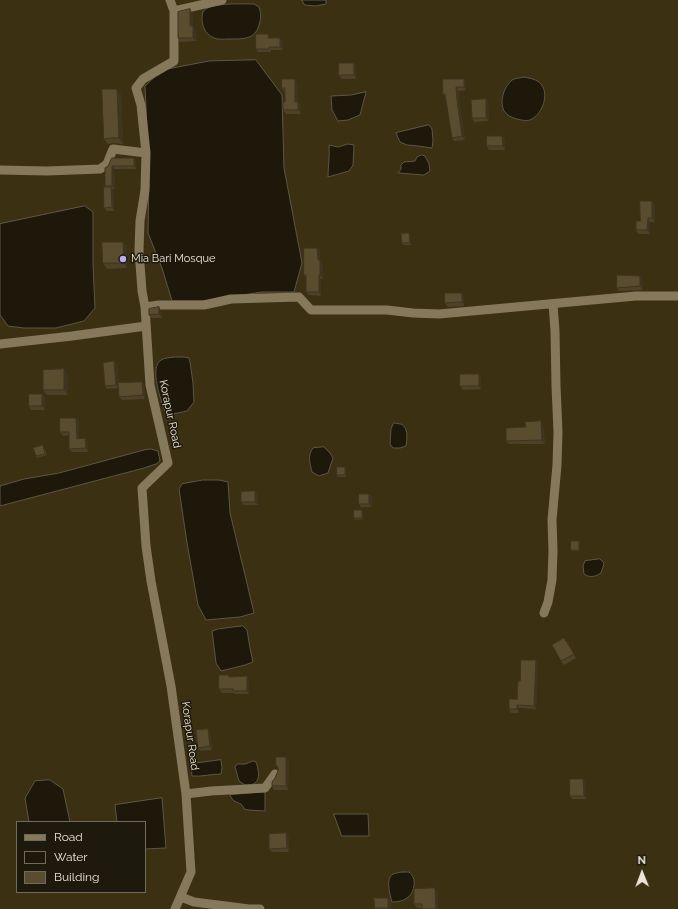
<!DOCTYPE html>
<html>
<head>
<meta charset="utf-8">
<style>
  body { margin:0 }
  #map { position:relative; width:678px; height:909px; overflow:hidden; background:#3c3013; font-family:Raleway,sans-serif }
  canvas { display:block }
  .legend { position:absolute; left:16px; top:821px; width:130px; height:72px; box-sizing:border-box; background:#1e190d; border:1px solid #716b5d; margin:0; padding:5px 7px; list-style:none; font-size:12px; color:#ede5d5 }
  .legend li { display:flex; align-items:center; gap:8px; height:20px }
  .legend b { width:20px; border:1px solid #716b5d }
  .north { position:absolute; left:622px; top:853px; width:40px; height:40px; -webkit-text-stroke:3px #1e190d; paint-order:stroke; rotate:359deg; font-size:11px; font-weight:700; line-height:16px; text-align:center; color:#ede5d5 }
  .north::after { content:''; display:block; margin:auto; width:14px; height:18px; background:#ede5d5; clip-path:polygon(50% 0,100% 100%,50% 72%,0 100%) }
</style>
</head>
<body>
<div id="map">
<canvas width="678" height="909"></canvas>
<ul class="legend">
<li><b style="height:5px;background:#86785a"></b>Road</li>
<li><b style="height:11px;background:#1e180b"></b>Water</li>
<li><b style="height:11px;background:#594c2f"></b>Building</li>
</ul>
<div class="north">N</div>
</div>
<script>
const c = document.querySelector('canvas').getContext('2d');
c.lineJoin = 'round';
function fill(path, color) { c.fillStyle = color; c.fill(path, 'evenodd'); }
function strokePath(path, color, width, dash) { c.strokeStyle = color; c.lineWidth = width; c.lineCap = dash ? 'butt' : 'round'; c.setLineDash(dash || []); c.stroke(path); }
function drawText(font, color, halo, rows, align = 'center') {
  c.font = font + ' Raleway,sans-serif'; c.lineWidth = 3; c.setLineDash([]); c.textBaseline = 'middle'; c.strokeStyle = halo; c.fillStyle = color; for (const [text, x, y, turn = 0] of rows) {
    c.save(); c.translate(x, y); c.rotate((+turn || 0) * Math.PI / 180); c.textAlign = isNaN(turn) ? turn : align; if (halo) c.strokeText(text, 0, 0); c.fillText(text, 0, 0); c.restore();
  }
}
const water = new Path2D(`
  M 302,0 L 326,0 L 326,4 L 315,6 L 305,5 Z
  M 254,4 L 259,7 C 261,13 261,19 259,25 C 255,40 242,39 229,39 C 225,39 218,40 214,38 C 207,35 203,29 202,21 C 202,18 202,15 203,12 C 208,2 243,4 254,4 Z
  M 256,60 L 282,95 L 284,168 L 302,263 L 294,292 L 262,292 L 203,301 L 172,301 L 162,268 L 148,233 L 149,171 L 145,86 L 162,70 L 209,61 Z
  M 524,77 C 529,78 535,79 539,82 C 550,91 544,112 532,119 C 527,122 522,120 517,119 C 512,118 507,115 504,111 C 499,101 504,87 512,80 C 515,78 520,78 524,77 Z
  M 366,92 L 360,115 L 348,120 L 338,121 L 332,110 L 331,96 L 351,95 Z
  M 429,125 L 432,129 L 433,141 L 432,148 L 418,146 L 407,145 L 400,142 L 396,133 Z
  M 348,144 L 354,145 L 353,165 L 349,171 L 328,177 C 328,166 330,156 329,145 L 338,147 Z
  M 422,155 L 425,156 L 429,164 L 430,171 L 424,175 L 398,173 L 401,169 L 401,165 L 404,162 L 415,161 L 417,157 Z
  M 85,206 L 93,212 L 93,265 L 95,308 L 84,321 L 56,328 L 24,328 L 8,326 L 0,315 L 0,224 Z
  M 173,357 L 183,357 L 189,358 L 190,362 L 193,383 L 194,402 L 187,411 L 173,414 L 165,411 C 161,401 149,367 161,360 C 164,358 169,358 173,357 Z
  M 394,423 C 394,423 400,424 401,424 C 409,428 407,439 406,446 L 400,448 L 393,448 L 390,444 L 391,429 Z
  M 324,447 L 330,453 L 333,458 L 328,473 L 319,476 L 312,472 C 310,463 307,456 313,448 Z
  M 151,449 L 158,451 L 160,461 L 156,464 L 144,468 L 0,506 L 0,486 L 24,479 L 59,473 L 144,450 Z
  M 203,480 L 219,480 L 228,482 L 230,513 L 244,571 L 254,613 L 240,617 L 206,620 L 198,605 L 187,543 L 179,489 L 182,484 Z
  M 600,559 L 604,563 L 603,567 L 601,573 C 595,577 590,578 584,574 L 583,566 L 585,561 Z
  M 243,626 L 247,630 L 250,648 L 253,662 L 245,665 L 221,671 L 216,663 L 212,631 L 218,629 Z
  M 221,760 L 222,768 L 221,774 C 211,774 201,777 192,776 L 191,764 Z
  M 253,761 L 256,762 C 258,768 261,779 255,783 C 253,785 248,785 245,785 L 239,781 L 235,767 L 237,764 L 245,764 Z
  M 50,780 L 63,789 L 70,822 L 29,822 L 25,798 L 35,781 Z
  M 265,792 L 265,811 L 248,810 L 244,809 C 242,802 238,804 233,800 C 232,799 231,797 230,795 Z
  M 162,798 L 166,848 L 145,849 L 145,822 L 117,822 L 115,805 Z
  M 334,814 L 368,814 L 369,836 L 342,836 Z
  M 403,872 L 409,872 C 411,874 412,875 413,877 C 416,883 413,895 407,898 C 403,901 397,902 392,902 C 390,895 385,878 393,874 C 396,873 400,872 403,872 Z`);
fill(water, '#1e180b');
strokePath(water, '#5c5648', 1);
strokePath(new Path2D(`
  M 170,0 L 174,11 L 174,61 L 143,79 L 136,88 L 141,105 L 146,153 L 145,190 L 140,221 L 139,250 L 142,291 L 145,307 L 150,385 L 168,463 L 142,488 L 146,546 L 151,581 L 171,686 L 186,794 L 191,872 L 175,909
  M 174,11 L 222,0
  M 0,170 L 47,171 L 100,169 L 107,164 L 113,149 L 146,153
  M 145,307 L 159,305 L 204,305 L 231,299 L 299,297 L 311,310 L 387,310 L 413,313 L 439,314 L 636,296 L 678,296
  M 0,344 L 72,336 L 146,326
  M 544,613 L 548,602 L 552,580 L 553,551 L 552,520 L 557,465 L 558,432 L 556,386 L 555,331 L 553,304
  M 186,794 L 211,791 L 265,788 L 275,774
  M 181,897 L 194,902 L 249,909 L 260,909`), '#86785a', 9);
fill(new Path2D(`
  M 190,9 L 192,13 L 193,26 L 195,30 L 196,41 L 180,42 L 178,38 Z
  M 268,34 L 270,38 L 283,41 L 283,50 L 271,50 L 271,52 L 258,52 L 256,49 Z
  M 354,63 L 356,66 L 356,79 L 342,79 L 339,75 Z
  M 464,79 L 466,82 L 466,90 L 459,91 L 459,103 L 465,140 L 454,141 L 452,138 L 446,97 L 443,94 Z
  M 297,83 L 298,102 L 301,106 L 301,114 L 286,114 L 283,110 L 285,102 L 285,92 L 282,88 Z
  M 121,94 L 123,144 L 113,143 L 108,144 L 104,139 Z
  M 486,99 L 488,103 L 489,121 L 474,122 L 472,118 Z
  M 502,136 L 505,140 L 505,150 L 489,150 L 487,146 Z
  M 117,158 L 134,158 L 136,162 L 136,169 L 114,169 L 115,189 L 113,189 L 113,190 L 114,211 L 107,211 L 104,208 L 105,186 L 108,166 Z
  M 655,205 L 655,222 L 650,222 L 650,234 L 638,234 L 636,230 L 640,221 Z
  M 409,233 L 410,235 L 411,245 L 403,245 L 402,243 Z
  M 123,242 L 127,247 L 127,268 L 107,269 L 103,263 Z
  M 317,248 L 320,251 L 320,260 L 323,264 L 323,279 L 321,279 L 321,296 L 309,295 L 306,292 L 306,277 L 304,275 Z
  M 640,276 L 643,279 L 643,290 L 619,291 L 617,288 Z
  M 462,293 L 464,297 L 464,306 L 448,307 L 445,303 Z
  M 161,311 L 162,318 L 152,318 L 149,315 Z
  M 114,361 L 117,365 L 119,386 L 142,382 L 144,385 L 145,399 L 122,400 L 119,397 L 119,388 L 107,389 L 105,386 Z
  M 479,374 L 481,377 L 481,389 L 463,390 L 460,386 Z
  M 68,375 L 68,395 L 47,395 L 43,390 Z
  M 42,394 L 45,397 L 45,410 L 31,410 L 29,406 Z
  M 79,421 L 79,439 L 88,442 L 88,452 L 72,452 L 69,449 L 69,435 L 63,436 L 60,432 Z
  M 543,425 L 545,444 L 509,444 L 506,441 Z
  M 44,447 L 47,455 L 37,458 L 36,456 Z
  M 345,467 L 346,469 L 346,477 L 338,477 L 337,475 Z
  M 255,491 L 258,495 L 258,505 L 244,505 L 241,502 Z
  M 369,494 L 372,497 L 372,507 L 361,507 L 359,504 Z
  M 363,512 L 363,519 L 355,520 L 354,518 Z
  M 580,543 L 580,551 L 572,551 L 571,550 Z
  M 567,641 L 576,658 L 564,665 L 561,661 Z
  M 538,664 L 536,709 L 519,708 L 519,713 L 511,713 L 509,709 L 517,699 L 520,681 Z
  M 230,677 L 249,680 L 249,694 L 235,694 L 234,693 L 222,693 L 219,689 Z
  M 210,732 L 212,750 L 201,751 L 198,748 Z
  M 289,761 L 288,790 L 274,790 L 272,786 Z
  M 583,779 L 586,782 L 586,799 L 572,799 L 570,796 Z
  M 289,837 L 289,852 L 272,852 L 269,849 Z
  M 438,892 L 438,909 L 422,909 L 422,908 L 417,908 L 414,904 Z
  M 391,902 L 391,909 L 375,909 L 375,908 Z`), '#4d4128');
fill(new Path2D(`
  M 190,9 L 192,13 L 193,30 L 190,26 Z
  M 193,26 L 195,30 L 196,41 L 193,38 Z
  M 280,38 L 283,41 L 283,50 L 280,47 Z
  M 354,63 L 356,66 L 356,79 L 354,75 Z
  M 295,79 L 297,83 L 298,106 L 295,102 Z
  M 464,79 L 466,82 L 466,90 L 464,87 Z
  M 456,87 L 459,91 L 459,103 L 465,140 L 462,136 L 457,100 Z
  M 117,89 L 121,94 L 123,144 L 119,138 Z
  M 486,99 L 488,103 L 489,121 L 486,118 Z
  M 298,102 L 301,106 L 301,114 L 298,110 Z
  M 502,136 L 505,140 L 505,150 L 503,146 Z
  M 134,158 L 136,162 L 136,169 L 134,166 Z
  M 112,166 L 114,169 L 115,189 L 112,186 Z
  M 111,187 L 113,190 L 114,211 L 112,207 Z
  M 652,201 L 655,205 L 655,222 L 652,218 Z
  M 648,218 L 650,222 L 650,234 L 647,230 Z
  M 409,233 L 410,235 L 411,245 L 410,243 Z
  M 123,242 L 127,247 L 127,268 L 124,263 Z
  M 317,248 L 320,251 L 320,264 L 318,260 Z
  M 320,260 L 323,264 L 323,279 L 320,275 Z
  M 319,275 L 321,279 L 321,296 L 319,292 Z
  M 640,276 L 643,279 L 643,290 L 640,286 Z
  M 462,293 L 464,297 L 464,306 L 462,302 Z
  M 159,307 L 161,311 L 162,318 L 159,314 Z
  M 114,361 L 117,365 L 119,388 L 116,385 Z
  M 64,369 L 68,375 L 68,395 L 64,390 Z
  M 479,374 L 481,377 L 481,389 L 479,386 Z
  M 142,382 L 144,385 L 145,399 L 143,395 Z
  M 42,394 L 45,397 L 45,410 L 42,406 Z
  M 76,418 L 79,421 L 79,442 L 77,439 Z
  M 541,421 L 543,425 L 545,444 L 542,440 Z
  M 85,438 L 88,442 L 88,452 L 86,448 Z
  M 345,467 L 346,469 L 346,477 L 345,475 Z
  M 255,491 L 258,495 L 258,505 L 255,502 Z
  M 369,494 L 372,497 L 372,507 L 369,504 Z
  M 362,510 L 363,512 L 363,519 L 362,518 Z
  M 579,541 L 580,543 L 580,551 L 579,550 Z
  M 536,660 L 538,664 L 536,709 L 534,706 Z
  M 247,676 L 249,680 L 249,694 L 247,691 Z
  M 517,705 L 519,708 L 519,713 L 517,709 Z
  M 208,729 L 210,732 L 212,750 L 210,746 Z
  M 286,757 L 289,761 L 288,790 L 286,786 Z
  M 583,779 L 586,782 L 586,799 L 584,796 Z
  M 286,833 L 289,837 L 289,852 L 287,848 Z
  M 435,888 L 438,892 L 438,909 L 436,909 Z
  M 388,898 L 391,902 L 391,909 L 389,909 L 388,908 Z`), '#3e3521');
const building = new Path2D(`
  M 190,9 L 190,26 L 193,26 L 193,38 L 178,38 L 178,12 Z
  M 256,34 L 268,34 L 268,38 L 280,38 L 280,47 L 269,47 L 269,49 L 256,49 Z
  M 339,63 L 354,63 L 354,75 L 339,75 Z
  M 282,79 L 295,79 L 295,102 L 298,102 L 298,110 L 283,110 L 283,102 L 285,102 L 285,88 L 282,88 Z
  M 443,79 L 464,79 L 464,87 L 456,87 L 457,100 L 462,136 L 452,138 L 445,94 L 443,94 Z
  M 102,89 L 117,89 L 119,138 L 110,138 L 104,139 Z
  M 486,99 L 486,118 L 472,118 L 471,100 Z
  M 487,136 L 502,136 L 503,146 L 487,146 Z
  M 112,158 L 134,158 L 134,166 L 112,166 L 112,186 L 105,186 L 105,168 L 108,166 Z
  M 104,187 L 111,187 L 112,207 L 104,208 Z
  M 640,201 L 652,201 L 652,218 L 648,218 L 647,230 L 636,230 L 636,221 L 640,221 Z
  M 409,233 L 410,243 L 402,243 L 401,234 Z
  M 102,242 L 123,242 L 124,263 L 103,263 Z
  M 304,248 L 317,248 L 318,260 L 320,260 L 320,275 L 319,275 L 319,292 L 306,292 L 306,275 L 304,275 Z
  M 617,275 L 640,276 L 640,286 L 617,288 Z
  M 445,293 L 462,293 L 462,302 L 445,303 Z
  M 159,307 L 159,314 L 149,315 L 149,309 Z
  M 114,361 L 116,385 L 105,386 L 103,363 Z
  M 64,369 L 64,390 L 43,390 L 43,370 Z
  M 460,374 L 479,374 L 479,386 L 460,386 Z
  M 142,382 L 143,395 L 119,397 L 118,383 Z
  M 29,394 L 42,394 L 42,406 L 29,406 Z
  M 60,418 L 76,418 L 77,439 L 85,438 L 86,448 L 69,449 L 69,432 L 60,432 Z
  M 541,421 L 542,440 L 506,441 L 506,428 L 526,427 L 525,422 Z
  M 43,445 L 45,454 L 36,456 L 33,448 Z
  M 337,467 L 345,467 L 345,475 L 337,475 Z
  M 255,491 L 255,502 L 241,502 L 241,492 Z
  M 359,494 L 369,494 L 369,504 L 359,504 Z
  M 354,510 L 362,510 L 362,518 L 354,518 Z
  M 571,541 L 579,541 L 579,550 L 571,550 Z
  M 564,638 L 574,654 L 561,661 L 552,645 Z
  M 521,660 L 536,660 L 534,706 L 517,705 L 517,709 L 509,709 L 509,699 L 517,699 L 517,700 L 518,681 L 520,681 Z
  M 219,675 L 229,675 L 229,677 L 247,676 L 247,691 L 233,691 L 233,689 L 219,689 Z
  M 208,729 L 210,746 L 198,748 L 196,730 Z
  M 276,757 L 286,757 L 286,786 L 272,786 L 272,782 L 275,778 L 278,771 L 278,768 L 276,765 Z
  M 570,779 L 583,779 L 584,796 L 570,796 Z
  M 286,833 L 287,848 L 269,849 L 269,834 Z
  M 435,888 L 436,909 L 422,909 L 422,904 L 414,904 L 414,889 Z
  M 374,898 L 388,898 L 388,908 L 375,908 Z`);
fill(building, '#594c2f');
strokePath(building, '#3e3521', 1);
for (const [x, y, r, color] of [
  [123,259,4,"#bda9f5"]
]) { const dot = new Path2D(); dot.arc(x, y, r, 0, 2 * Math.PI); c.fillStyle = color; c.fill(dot); strokePath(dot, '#1e190d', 1.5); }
drawText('11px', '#ede5d5', '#1e190d', [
  ["Mia Bari Mosque",131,259]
], 'left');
drawText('11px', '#ede5d5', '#1e190d', [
  ["Korapur Road",170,414,78],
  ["Korapur Road",190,736,82]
]);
</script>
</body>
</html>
